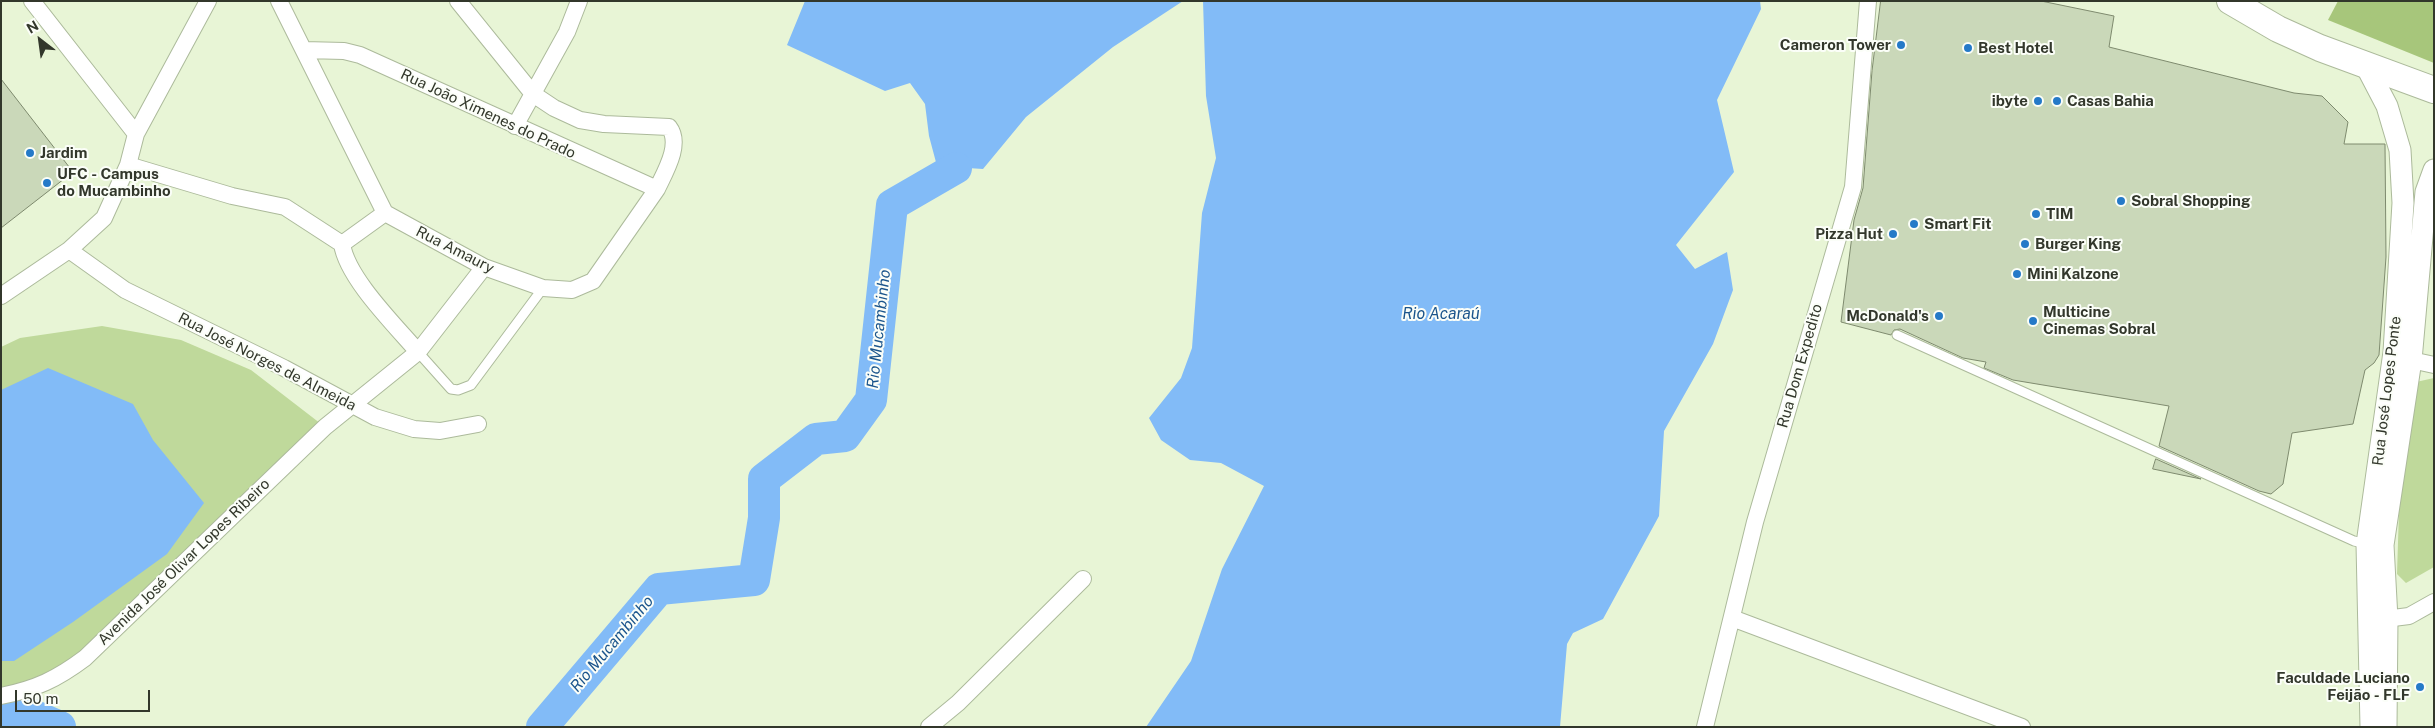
<!DOCTYPE html>
<html>
<head>
<meta charset="utf-8">
<style>
  body { margin:0 }
  #map { position:relative; width:2435px; height:728px; overflow:hidden; background:#e8f5d6; font-family:"Public Sans",sans-serif }
  canvas { display:block }
  .frame { position:absolute; inset:0; border:2px solid #32372b; pointer-events:none }
  .north { position:absolute; left:15px; top:15px; width:50px; height:50px; -webkit-text-stroke:4px #fbfef8; paint-order:stroke; rotate:330deg; font-size:14px; font-weight:700; line-height:20px; text-align:center; color:#32372b }
  .north::after { content:''; display:block; margin:auto; width:18px; height:22px; background:#32372b; clip-path:polygon(50% 0,100% 100%,50% 72%,0 100%) }
  .scale { position:absolute; left:15px; top:690px; width:135px; height:22px; box-sizing:border-box; border:2px solid #32372b; border-top:0; padding-left:6px; font-size:15px; line-height:18px; white-space:nowrap; color:#32372b; -webkit-text-stroke:4px #fbfef8; paint-order:stroke }
</style>
</head>
<body>
<div id="map">
<canvas width="2435" height="728"></canvas>
<div class="frame"></div>
<div class="north">N</div>
<div class="scale">50 m</div>
</div>
<script>
const c = document.querySelector('canvas').getContext('2d');
c.lineJoin = 'round';
function fill(path, color) { c.fillStyle = color; c.fill(path, 'evenodd'); }
function strokePath(path, color, width, dash) { c.strokeStyle = color; c.lineWidth = width; c.lineCap = dash ? 'butt' : 'round'; c.setLineDash(dash || []); c.stroke(path); }
function drawText(font, color, halo, rows, align = 'center') {
  c.font = font + ' "Public Sans",sans-serif'; c.lineWidth = 4; c.setLineDash([]); c.textBaseline = 'middle'; c.strokeStyle = halo; c.fillStyle = color; for (const [text, x, y, turn = 0] of rows) {
    c.save(); c.translate(x, y); c.rotate((+turn || 0) * Math.PI / 180); c.textAlign = isNaN(turn) ? turn : align; if (halo) c.strokeText(text, 0, 0); c.fillText(text, 0, 0); c.restore();
  }
}
fill(new Path2D(`
  M 102,326 L 181,340 L 251,370 L 325,427 L 85,658 L 1,696 L 1,347 L 20,338 Z
  M 2434,378 L 2434,567 L 2406,583 L 2397,574 L 2400,479 L 2416,382 Z`), '#bfd99b');
fill(new Path2D(`
  M 2338,1 L 2434,1 L 2434,63 L 2328,20 Z`), '#a7c67b');
fill(new Path2D(`
  M 805,1 L 1183,1 L 1113,47 L 1026,117 L 983,169 L 937,166 L 929,136 L 925,104 L 910,83 L 885,91 L 787,45 Z
  M 1203,1 L 1760,1 L 1761,9 L 1717,100 L 1734,172 L 1676,245 L 1695,269 L 1727,252 L 1733,290 L 1713,344 L 1664,431 L 1659,516 L 1603,619 L 1573,633 L 1567,644 L 1560,727 L 1146,727 L 1191,661 L 1222,569 L 1264,486 L 1221,463 L 1190,460 L 1161,440 L 1149,418 L 1181,378 L 1192,348 L 1202,213 L 1216,158 L 1206,96 Z
  M 48,368 L 133,404 L 153,440 L 204,503 L 167,554 L 73,622 L 14,661 L 1,661 L 1,390 Z`), '#82bbf7');
strokePath(new Path2D(`
  M 1,718 L 30,714 L 60,727
  M 542,727 L 659,589 L 754,580 L 764,518 L 764,479 L 816,439 L 845,436 L 871,400 L 892,205 L 956,168`), '#82bbf7', 32);
const building = new Path2D(`
  M 1881,1 L 2041,1 L 2114,16 L 2109,47 L 2294,93 L 2322,96 L 2348,122 L 2344,144 L 2385,144 L 2386,257 L 2379,355 L 2374,363 L 2365,370 L 2353,424 L 2292,433 L 2283,484 L 2271,494 L 2259,491 L 2159,446 L 2169,406 L 2013,380 L 1984,368 L 1986,362 L 1963,358 L 1900,329 L 1894,330 L 1891,335 L 1841,322 L 1854,220 L 1863,188 L 1872,71 Z
  M 1,79 L 73,172 L 1,228 Z
  M 2156,459 L 2201,479 L 2153,469 Z`);
fill(building, '#cad8b9');
strokePath(building, '#7e8a6e', 1);
const service = new Path2D(`
  M 1897,335 L 2354,541 L 2367,544
  M 418,352 L 451,389 L 458,390 L 471,385 L 543,288`);
const minor = new Path2D(`
  M 32,1 L 136,134
  M 279,1 L 385,213 L 484,267 L 543,288 L 572,290 L 593,281 L 657,189
  M 304,50 L 344,51 L 360,55 L 657,189 C 665,172 682,144 669,127 L 604,124 L 580,120 L 554,108 L 533,94 L 458,1
  M 515,126 L 567,32 L 579,1
  M 128,165 L 232,196 L 285,207 L 342,244 C 347,278 395,325 418,352
  M 342,244 L 385,213
  M 69,250 L 125,290 L 284,368 L 375,417 L 414,429 L 440,431 L 478,424
  M 1,296 L 69,250 L 104,218 L 128,165 L 136,134 L 208,1
  M 2411,360 L 2434,365
  M 1732,618 L 2022,727
  M 2377,620 L 2409,616 L 2434,602
  M 1,696 C 36,689 57,679 85,658 L 325,427 L 418,352 L 484,267
  M 929,727 L 958,703 L 1083,579
  M 1705,727 L 1755,522 L 1853,187 L 1868,1`);
const tertiary = new Path2D(`
  M 2364,62 L 2387,106 L 2400,150 L 2403,203 L 2394,352 L 2367,544 L 2371,727
  M 2386,727 L 2387,619 L 2383,545 L 2411,360 L 2426,192 L 2434,170`);
const primary = new Path2D(`
  M 2230,1 L 2278,29 L 2320,48 L 2434,90`);
strokePath(service, '#acba9b', 11);
strokePath(minor, '#acba9b', 18);
strokePath(tertiary, '#acba9b', 23);
strokePath(primary, '#acba9b', 28);
strokePath(service, '#fff', 9);
strokePath(minor, '#fff', 16);
strokePath(tertiary, '#fff', 21);
strokePath(primary, '#fff', 26);
for (const [x, y, r, color] of [
  [1901,45,5,"#257ac8"],
  [1968,48,5,"#257ac8"],
  [2038,101,5,"#257ac8"],
  [2057,101,5,"#257ac8"],
  [30,153,5,"#257ac8"],
  [47,183,5,"#257ac8"],
  [2121,201,5,"#257ac8"],
  [2036,214,5,"#257ac8"],
  [1914,224,5,"#257ac8"],
  [1893,234,5,"#257ac8"],
  [2025,244,5,"#257ac8"],
  [2017,274,5,"#257ac8"],
  [1939,316,5,"#257ac8"],
  [2033,321,5,"#257ac8"],
  [2420,687,5,"#257ac8"]
]) { const dot = new Path2D(); dot.arc(x, y, r, 0, 2 * Math.PI); c.fillStyle = color; c.fill(dot); strokePath(dot, '#fbfef8', 2); }
drawText('bold 15px', '#32372b', '#fbfef8', [
  ["Cameron Tower",1891,45,"right"],
  ["Best Hotel",1978,48],
  ["ibyte",2028,101,"right"],
  ["Casas Bahia",2067,101],
  ["Jardim",40,153],
  ["UFC - Campus",57,174],
  ["do Mucambinho",57,191],
  ["Sobral Shopping",2131,201],
  ["TIM",2046,214],
  ["Smart Fit",1924,224],
  ["Pizza Hut",1883,234,"right"],
  ["Burger King",2035,244],
  ["Mini Kalzone",2027,274],
  ["Multicine",2043,312],
  ["Cinemas Sobral",2043,329],
  ["McDonald's",1929,316,"right"],
  ["Faculdade Luciano",2410,678,"right"],
  ["Feijão - FLF",2410,695,"right"]
], 'left');
drawText('15px', '#32372b', '#fbfef8', [
  ["Rua João Ximenes do Prado",488,114,25],
  ["Rua Amaury",455,250,27],
  ["Rua José Norges de Almeida",267,362,27],
  ["Rua Dom Expedito",1800,366,-74],
  ["Rua José Lopes Ponte",2387,391,-83],
  ["Avenida José Olivar Lopes Ribeiro",184,562,-44]
]);
drawText('italic 16px', '#1b558c', '#fbfef8', [
  ["Rio Acaraú",1441,314],
  ["Rio Mucambinho",879,329,-84],
  ["Rio Mucambinho",612,644,-50]
]);
</script>
</body>
</html>
